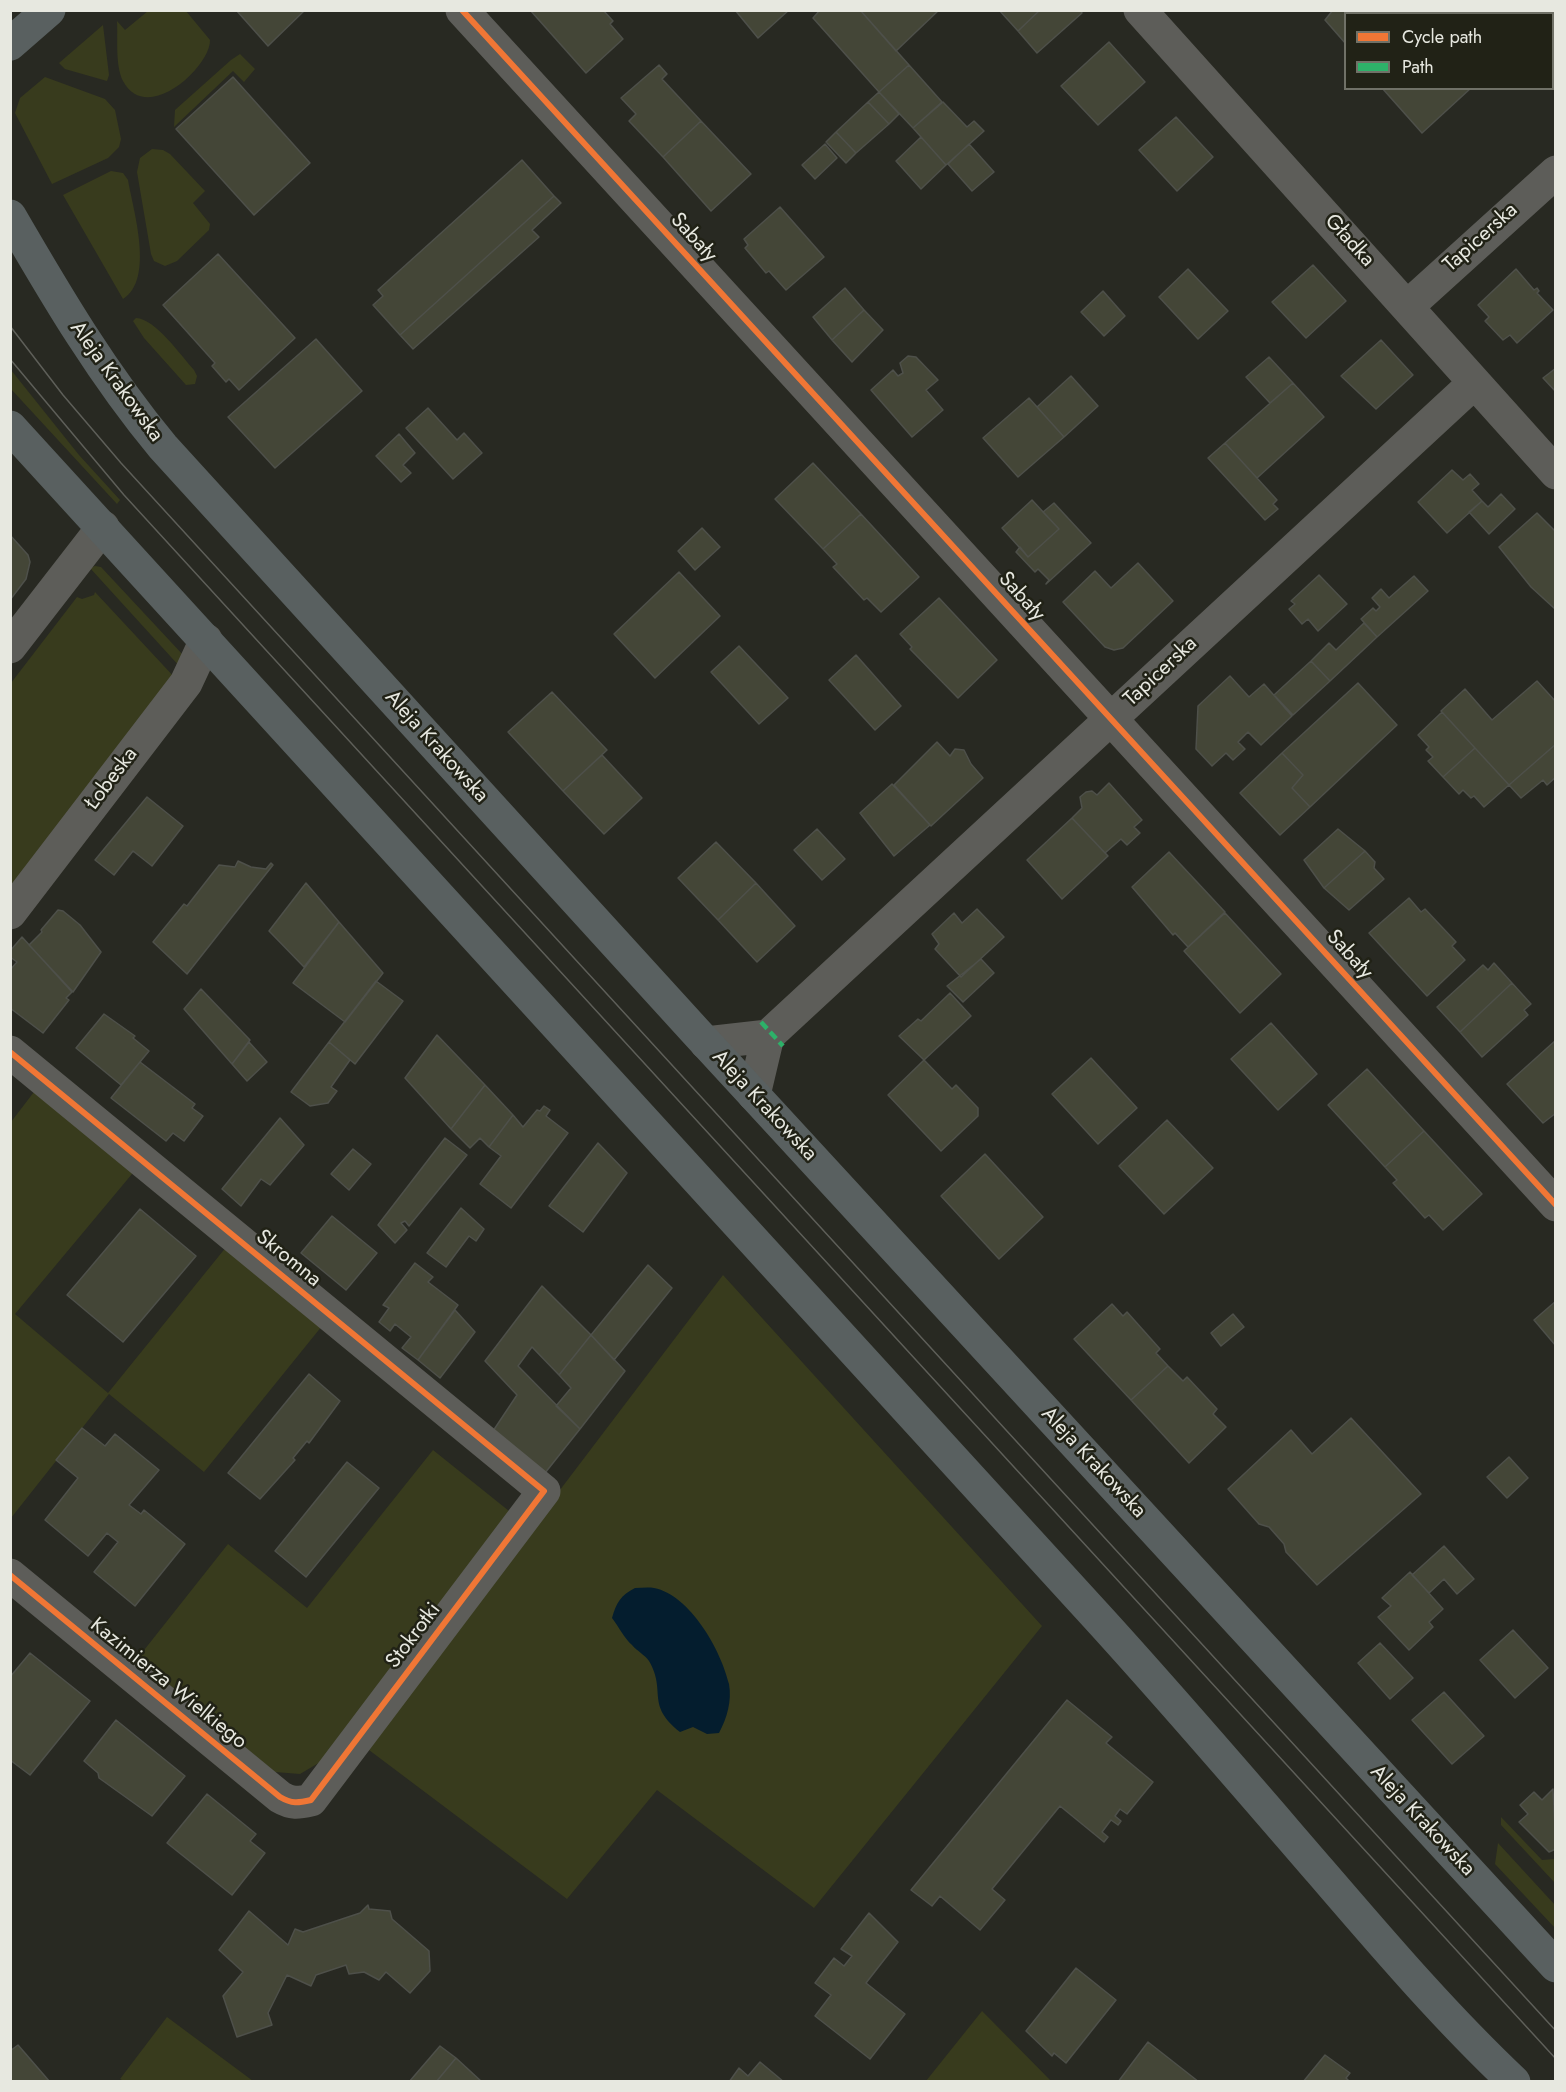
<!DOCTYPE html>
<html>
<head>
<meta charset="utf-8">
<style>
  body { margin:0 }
  #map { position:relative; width:1566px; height:2092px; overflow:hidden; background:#282922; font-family:Jost,sans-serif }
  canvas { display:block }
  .frame { position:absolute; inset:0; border:12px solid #e7e8e0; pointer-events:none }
  .legend { position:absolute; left:1344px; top:12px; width:210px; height:78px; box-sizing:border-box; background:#212216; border:2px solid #707167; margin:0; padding:8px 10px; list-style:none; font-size:18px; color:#e7e8e0 }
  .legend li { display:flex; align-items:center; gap:12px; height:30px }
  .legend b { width:30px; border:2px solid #707167 }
</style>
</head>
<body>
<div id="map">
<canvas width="1566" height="2092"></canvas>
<div class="frame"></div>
<ul class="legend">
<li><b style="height:8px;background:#f07635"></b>Cycle path</li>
<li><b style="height:8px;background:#2db169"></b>Path</li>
</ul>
</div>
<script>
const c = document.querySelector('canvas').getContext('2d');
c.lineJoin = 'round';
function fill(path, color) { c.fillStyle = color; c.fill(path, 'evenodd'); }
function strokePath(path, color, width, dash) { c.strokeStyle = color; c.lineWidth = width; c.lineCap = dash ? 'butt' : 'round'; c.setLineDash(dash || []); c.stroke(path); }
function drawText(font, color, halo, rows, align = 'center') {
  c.font = font + ' Jost,sans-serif'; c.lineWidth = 5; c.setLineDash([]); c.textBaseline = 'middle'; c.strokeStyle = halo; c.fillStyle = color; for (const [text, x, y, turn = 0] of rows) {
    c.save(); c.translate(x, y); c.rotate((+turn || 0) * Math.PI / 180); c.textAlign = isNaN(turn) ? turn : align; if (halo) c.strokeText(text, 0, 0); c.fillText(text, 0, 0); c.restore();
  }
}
fill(new Path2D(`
  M 148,11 L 186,11 L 210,40 C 211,66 147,126 123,81 C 115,65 118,38 117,21 L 125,30 Z
  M 103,25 L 109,75 L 107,81 L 65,69 L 59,63 Z
  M 240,54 L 255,69 L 244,82 L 233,71 L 174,127 L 175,110 L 231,60 Z
  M 45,77 L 105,99 L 115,110 L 121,139 L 119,147 L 108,158 L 52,184 L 15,113 L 20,98 Z
  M 152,149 L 163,150 L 170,154 L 205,191 L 193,203 L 210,224 L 209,230 L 177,261 L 165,266 L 154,261 L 151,254 L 137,172 L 140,158 Z
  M 111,171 L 123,173 L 128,180 C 133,210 155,279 123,299 L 63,195 Z
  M 136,318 C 156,319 181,356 194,370 L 197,376 L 195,384 L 186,385 L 144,338 L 133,321 Z
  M 11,370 L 79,455 L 120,500 L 117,504 L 11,389 Z
  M 95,566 L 101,567 L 184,656 L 181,668 L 90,568 Z
  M 95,592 L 176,679 L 11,890 L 11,683 L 77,597 L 82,599 L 94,595 Z
  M 37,1088 L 137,1168 L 15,1314 L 108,1393 L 227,1246 L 322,1326 L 204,1472 L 109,1394 L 11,1518 L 11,1122 Z
  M 723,1275 L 1042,1626 L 814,1908 L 657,1790 L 567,1899 L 365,1747 Z
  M 433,1450 L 514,1515 L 322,1761 L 300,1774 L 275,1772 L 137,1659 L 228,1544 L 307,1608 Z
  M 1501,1817 L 1542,1860 L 1555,1859 L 1555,1883 L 1501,1825 Z
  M 1498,1843 L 1555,1905 L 1555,1928 L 1495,1864 Z
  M 982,2011 L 989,2018 L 1051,2081 L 926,2081 Z
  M 167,2017 L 253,2081 L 124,2081 L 120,2079 Z`), '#383b1d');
fill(new Path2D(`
  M 635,1588 C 641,1588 648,1587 654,1588 C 690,1595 721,1650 729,1684 C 732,1701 727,1718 719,1733 L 707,1734 L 693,1727 L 680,1732 C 645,1704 667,1692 649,1661 C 645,1655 637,1651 632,1645 C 624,1638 619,1627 612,1618 C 616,1603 621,1595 635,1588 Z`), '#041d2e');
const building = new Path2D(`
  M 236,10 L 305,10 L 268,46 Z
  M 530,10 L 603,10 L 613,21 L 610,24 L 623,39 L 586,73 Z
  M 735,10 L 789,10 L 758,38 Z
  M 820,10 L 860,10 L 909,65 L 879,92 L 813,18 Z
  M 860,10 L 939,10 L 896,51 Z
  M 999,10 L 1040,10 L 1018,31 Z
  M 1040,10 L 1080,10 L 1082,13 L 1037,53 L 1018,31 Z
  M 1333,10 L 1413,10 L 1416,14 L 1346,14 L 1346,44 L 1325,20 Z
  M 1109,42 L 1145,82 L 1098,125 L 1061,86 Z
  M 659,65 L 667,74 L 662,79 L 701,121 L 663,157 L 629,121 L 636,114 L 621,98 Z
  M 909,65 L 942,102 L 913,128 L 879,92 Z
  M 233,77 L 310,163 L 254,215 L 176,129 Z
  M 1382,88 L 1471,88 L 1422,133 Z
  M 879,92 L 899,114 L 889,124 L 868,102 Z
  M 868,102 L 889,124 L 856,153 L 836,132 Z
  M 943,102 L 967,127 L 974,121 L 984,131 L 946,165 L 913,128 Z
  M 1176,117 L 1213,157 L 1177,191 L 1139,150 Z
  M 701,121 L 751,174 L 711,211 L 663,157 Z
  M 836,132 L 856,153 L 846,163 L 826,142 Z
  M 921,137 L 946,165 L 921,189 L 896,161 Z
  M 825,144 L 837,158 L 815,179 L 802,165 Z
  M 969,144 L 994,172 L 972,191 L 948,164 Z
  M 522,160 L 554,196 L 400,335 L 373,305 L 383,296 L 378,290 Z
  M 554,196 L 561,203 L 532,230 L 539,237 L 413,349 L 400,335 Z
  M 780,207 L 824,257 L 786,290 L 769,271 L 766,273 L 745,248 L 748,245 L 744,239 Z
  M 218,254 L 295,338 L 239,390 L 229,379 L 226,382 L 212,366 L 215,363 L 163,305 Z
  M 1313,265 L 1346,301 L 1306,338 L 1272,302 Z
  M 1188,269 L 1228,311 L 1198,339 L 1159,297 Z
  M 1516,269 L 1534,290 L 1537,288 L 1539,291 L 1537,293 L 1553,310 L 1517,343 L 1510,335 L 1503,340 L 1485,321 L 1489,317 L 1478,305 Z
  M 845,288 L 864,310 L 832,340 L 813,317 Z
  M 1103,291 L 1125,316 L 1104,336 L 1081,312 Z
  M 864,310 L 883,330 L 852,362 L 832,340 Z
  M 316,339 L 362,391 L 275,468 L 228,417 Z
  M 1381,340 L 1413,375 L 1376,409 L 1341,376 Z
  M 908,356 L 916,357 L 938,380 L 926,390 L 943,410 L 912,437 L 871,390 L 893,370 L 898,376 L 903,373 L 900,363 Z
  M 1269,357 L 1293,383 L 1270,403 L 1246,377 Z
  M 1556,368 L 1556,392 L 1543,378 Z
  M 1071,376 L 1098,406 L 1064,437 L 1037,407 Z
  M 1293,383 L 1324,417 L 1257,478 L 1225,443 Z
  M 1029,398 L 1064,437 L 1018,477 L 983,438 Z
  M 428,408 L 457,440 L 464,433 L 482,453 L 453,479 L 406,428 Z
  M 399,434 L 415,453 L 403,465 L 411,473 L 401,482 L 376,456 Z
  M 1225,443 L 1277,500 L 1273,504 L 1278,509 L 1265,520 L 1208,458 Z
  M 813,463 L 861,514 L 823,549 L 775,499 Z
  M 1452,470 L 1463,480 L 1470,474 L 1479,484 L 1472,490 L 1482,501 L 1447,533 L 1418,502 Z
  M 1501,494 L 1515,509 L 1489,534 L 1469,512 L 1482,501 L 1488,507 Z
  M 1032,500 L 1059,529 L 1028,557 L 1002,528 Z
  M 1054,503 L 1091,543 L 1046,584 L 1049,580 L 1038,569 L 1035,572 L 1016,552 L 1020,547 L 1028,557 L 1059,529 L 1043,512 Z
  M 1537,513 L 1556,532 L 1555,609 L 1531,587 L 1499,547 Z
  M 861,514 L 919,577 L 881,612 L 867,598 L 864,600 L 833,567 L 837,564 L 823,549 Z
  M 702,528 L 720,547 L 695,570 L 678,551 Z
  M 10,535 L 28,555 L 30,562 L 26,579 L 10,600 Z
  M 1138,563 L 1173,601 L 1123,648 L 1114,650 L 1105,647 L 1063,602 L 1095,571 L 1111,588 Z
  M 679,572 L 720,616 L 655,678 L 614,634 Z
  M 1319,575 L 1347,604 L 1318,631 L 1308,619 L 1302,624 L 1289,609 L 1295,604 L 1291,601 Z
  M 1414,576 L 1428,591 L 1377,637 L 1361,619 L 1373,608 L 1376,611 L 1380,607 L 1372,598 L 1381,589 L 1389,598 Z
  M 939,598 L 997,660 L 958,698 L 910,649 L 912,647 L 900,634 Z
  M 1364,623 L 1377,637 L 1330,681 L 1311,661 L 1329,643 L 1336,650 Z
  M 739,646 L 788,698 L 759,724 L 711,672 Z
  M 856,655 L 901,706 L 875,730 L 829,680 Z
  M 1311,661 L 1330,681 L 1293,715 L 1274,695 Z
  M 1230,676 L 1249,697 L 1264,684 L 1292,716 L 1261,745 L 1248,732 L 1238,742 L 1245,749 L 1233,760 L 1226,753 L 1212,766 L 1196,749 L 1198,706 Z
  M 1537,681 L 1556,702 L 1556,744 L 1509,785 L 1441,711 L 1465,689 L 1492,720 Z
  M 1358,683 L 1397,725 L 1310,807 L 1292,788 L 1303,775 L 1282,753 Z
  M 552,692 L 607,750 L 563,791 L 508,732 Z
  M 1442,712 L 1475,748 L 1443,777 L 1428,761 L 1433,757 L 1426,750 L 1429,747 L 1418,735 Z
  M 937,742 L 950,756 L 955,749 L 964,750 L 971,764 L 983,778 L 931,826 L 894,785 Z
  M 1556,744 L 1556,777 L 1547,785 L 1543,780 L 1521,798 L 1509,785 Z
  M 1475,748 L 1509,785 L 1484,807 L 1474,796 L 1471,798 L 1463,790 L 1459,794 L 1443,777 Z
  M 1282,753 L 1303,775 L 1292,788 L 1310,807 L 1280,835 L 1240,793 Z
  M 602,755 L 642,798 L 604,834 L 563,791 Z
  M 1109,783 L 1142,820 L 1134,827 L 1140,833 L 1127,845 L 1121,839 L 1105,853 L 1072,818 L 1082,808 L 1080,797 L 1086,792 L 1092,791 L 1097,795 Z
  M 892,784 L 930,825 L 894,856 L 860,813 Z
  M 147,797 L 183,826 L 152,866 L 133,851 L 114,875 L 95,860 Z
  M 1072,818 L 1108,856 L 1062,899 L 1027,860 Z
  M 817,829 L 845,859 L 822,880 L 794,850 Z
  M 1338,829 L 1365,851 L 1324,888 L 1304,860 Z
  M 716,842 L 756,883 L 718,920 L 678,878 Z
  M 1365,851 L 1375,862 L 1374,868 L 1384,879 L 1349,910 L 1324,888 Z
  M 1169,852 L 1225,912 L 1188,947 L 1175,933 L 1173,935 L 1132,887 Z
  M 238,861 L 251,867 L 266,869 L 271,863 L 273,865 L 187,974 L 153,942 L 184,904 L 187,906 L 219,865 L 235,867 Z
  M 306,883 L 339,922 L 304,967 L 269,931 Z
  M 756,883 L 795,926 L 757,962 L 718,920 Z
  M 1409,898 L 1421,912 L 1425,909 L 1456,942 L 1452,946 L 1465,960 L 1427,996 L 1369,933 Z
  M 977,909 L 1004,937 L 961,977 L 935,949 L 939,944 L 932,934 L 954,913 L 962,923 Z
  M 58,910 L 63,911 L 80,925 L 101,952 L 73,992 L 29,945 L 42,932 L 41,930 Z
  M 1225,913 L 1281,974 L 1240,1013 L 1184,951 Z
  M 339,922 L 383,973 L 345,1022 L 293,983 Z
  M 22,937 L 72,992 L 66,998 L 69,1000 L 43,1033 L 10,1008 L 10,970 L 17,962 L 10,957 L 10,951 Z
  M 981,959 L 994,973 L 963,1002 L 947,986 Z
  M 1494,963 L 1512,983 L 1460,1032 L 1437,1007 L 1483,965 L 1488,970 Z
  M 376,981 L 403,1001 L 355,1064 L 329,1042 Z
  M 1512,983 L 1531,1004 L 1524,1010 L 1528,1015 L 1482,1057 L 1460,1032 Z
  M 201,989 L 250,1040 L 232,1064 L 184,1009 Z
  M 950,993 L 971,1016 L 924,1060 L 899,1036 L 918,1019 L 921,1021 Z
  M 104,1014 L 135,1036 L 133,1038 L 149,1051 L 121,1085 L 76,1048 Z
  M 1271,1023 L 1317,1074 L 1278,1110 L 1231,1059 Z
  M 437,1035 L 485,1085 L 451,1129 L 405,1078 Z
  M 1556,1040 L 1556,1113 L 1543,1123 L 1507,1084 Z
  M 249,1042 L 267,1062 L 247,1081 L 232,1064 Z
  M 329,1042 L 350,1060 L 331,1087 L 337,1091 L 328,1103 L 310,1106 L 291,1092 Z
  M 1091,1058 L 1137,1108 L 1098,1144 L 1052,1094 Z
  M 924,1060 L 952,1089 L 956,1085 L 978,1108 L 978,1116 L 941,1151 L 888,1095 Z
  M 140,1062 L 195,1104 L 192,1108 L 203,1116 L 184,1141 L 173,1133 L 166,1141 L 111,1098 Z
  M 1367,1069 L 1424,1131 L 1385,1167 L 1328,1105 Z
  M 485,1085 L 513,1115 L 489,1147 L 480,1138 L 470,1148 L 451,1129 Z
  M 544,1106 L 550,1110 L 546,1116 L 568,1133 L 511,1208 L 480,1184 L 501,1156 L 489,1147 L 513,1115 L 523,1127 L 537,1110 L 540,1111 Z
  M 280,1118 L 304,1145 L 270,1185 L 261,1179 L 241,1206 L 222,1189 Z
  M 1167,1120 L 1213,1168 L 1164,1214 L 1119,1166 Z
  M 1424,1131 L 1482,1194 L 1443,1230 L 1429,1215 L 1425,1218 L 1393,1183 L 1397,1180 L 1385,1167 Z
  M 445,1138 L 467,1155 L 409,1226 L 405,1221 L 401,1223 L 407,1230 L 395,1243 L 378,1225 Z
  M 598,1143 L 627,1173 L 583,1232 L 549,1206 Z
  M 353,1149 L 371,1164 L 349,1190 L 331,1174 Z
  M 985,1154 L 1043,1217 L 999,1259 L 941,1196 Z
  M 461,1208 L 484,1229 L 476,1241 L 469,1236 L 446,1267 L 427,1253 Z
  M 140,1209 L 196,1256 L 123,1342 L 67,1295 Z
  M 332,1216 L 377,1253 L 346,1290 L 301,1253 Z
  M 415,1263 L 433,1277 L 428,1282 L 458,1305 L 418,1360 L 402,1348 L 411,1337 L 395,1324 L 390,1331 L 379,1322 L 389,1308 L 383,1305 Z
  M 648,1265 L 672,1288 L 614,1360 L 591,1335 Z
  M 542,1286 L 591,1335 L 559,1375 L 532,1347 L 518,1366 L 580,1429 L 545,1473 L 493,1431 L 517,1395 L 485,1361 Z
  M 1556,1301 L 1556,1346 L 1534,1320 Z
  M 1112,1304 L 1123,1316 L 1127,1312 L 1160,1349 L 1156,1353 L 1168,1366 L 1131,1400 L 1074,1339 Z
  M 455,1310 L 475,1332 L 440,1378 L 418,1360 Z
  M 1233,1314 L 1244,1327 L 1221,1346 L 1211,1333 Z
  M 591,1335 L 625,1371 L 580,1429 L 556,1406 L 571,1388 L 559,1375 Z
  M 1168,1366 L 1183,1381 L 1187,1377 L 1217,1409 L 1213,1414 L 1226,1427 L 1189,1463 L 1131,1400 Z
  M 309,1374 L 340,1401 L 309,1443 L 307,1441 L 293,1458 L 295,1460 L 260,1499 L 228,1473 Z
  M 1351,1418 L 1421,1494 L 1317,1585 L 1286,1552 L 1284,1544 L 1269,1527 L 1259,1524 L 1228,1489 L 1291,1430 L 1312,1454 Z
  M 82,1428 L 105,1446 L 115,1434 L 159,1470 L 129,1505 L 141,1514 L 144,1510 L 185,1544 L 135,1606 L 94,1572 L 118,1542 L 107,1533 L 88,1556 L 45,1520 L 78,1478 L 56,1460 Z
  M 1509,1457 L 1528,1478 L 1507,1498 L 1487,1477 Z
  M 347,1462 L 379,1488 L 306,1577 L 275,1551 Z
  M 1444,1546 L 1474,1579 L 1457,1594 L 1444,1579 L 1429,1593 L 1412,1575 Z
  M 1410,1572 L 1443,1609 L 1429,1622 L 1433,1627 L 1409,1650 L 1378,1617 L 1391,1606 L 1382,1598 Z
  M 1513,1630 L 1548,1668 L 1515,1698 L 1480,1660 Z
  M 1380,1643 L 1413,1678 L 1390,1699 L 1358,1663 Z
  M 30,1653 L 90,1701 L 30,1775 L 10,1760 L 10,1677 Z
  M 1444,1692 L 1484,1736 L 1452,1764 L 1412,1720 Z
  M 1067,1700 L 1112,1737 L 1106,1743 L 1153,1782 L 1127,1814 L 1120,1809 L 1115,1816 L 1121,1821 L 1118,1825 L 1111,1820 L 1102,1832 L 1108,1837 L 1104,1842 L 1060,1806 L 992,1889 L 1005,1900 L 980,1930 L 940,1896 L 932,1906 L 911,1890 Z
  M 116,1720 L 185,1776 L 152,1816 L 99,1778 L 98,1773 L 84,1761 Z
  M 1553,1789 L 1556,1849 L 1549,1852 L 1519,1822 L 1528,1814 L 1520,1805 L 1534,1792 L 1542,1800 Z
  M 207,1794 L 256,1834 L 250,1841 L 265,1853 L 232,1895 L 167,1843 Z
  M 368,1905 L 369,1909 L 390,1911 L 392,1919 L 429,1951 L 430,1971 L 410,1993 L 386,1972 L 379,1980 L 364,1972 L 349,1974 L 346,1965 L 316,1975 L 311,1986 L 287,1975 L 268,2013 L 272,2025 L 237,2037 L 223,1996 L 243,1972 L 219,1950 L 249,1911 L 288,1945 L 295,1929 L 303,1932 L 360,1913 Z
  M 869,1913 L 898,1942 L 866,1983 L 905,2014 L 870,2059 L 815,2016 L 831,1995 L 815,1983 L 834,1958 L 844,1966 L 852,1956 L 841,1949 Z
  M 1076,1968 L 1116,2000 L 1066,2063 L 1054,2053 L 1052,2056 L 1026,2031 Z
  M 1148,2042 L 1199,2082 L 1118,2082 Z
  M 18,2045 L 50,2082 L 10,2082 L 10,2051 Z
  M 440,2046 L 456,2058 L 436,2082 L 409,2082 Z
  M 1325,2055 L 1350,2073 L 1346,2078 L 1350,2082 L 1303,2082 Z
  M 456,2058 L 482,2082 L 436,2082 Z
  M 760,2062 L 784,2082 L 729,2082 L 739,2068 L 748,2076 Z`);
fill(building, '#444637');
strokePath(building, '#4e504a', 1.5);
strokePath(new Path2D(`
  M 462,10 L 1556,1205
  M 1140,10 L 1556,473
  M 1408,306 L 1556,172
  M 10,647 L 103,527
  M 10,913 L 186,683 L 206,640
  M 706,1043 L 768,1036 L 1474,383
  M 10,1052 L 544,1491 L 311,1800 C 298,1803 292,1804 280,1797 L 10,1575
  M 754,1095 L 768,1036`), '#5d5d59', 33);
strokePath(new Path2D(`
  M 10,44 L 49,10
  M 10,216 C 57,297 103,375 163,447 L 696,1032 L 1556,1966
  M 10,427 L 1089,1608 C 1168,1694 1244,1783 1320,1871 C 1382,1943 1444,2016 1514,2082`), '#596060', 33);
strokePath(new Path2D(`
  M 10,326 L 63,395 L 121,463 L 1556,2031
  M 10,359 L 124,495 L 1556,2059`), '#5e5f59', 1.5);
strokePath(new Path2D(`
  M 761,1022 L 783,1046`), '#2db169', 4.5, [9, 4.5]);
strokePath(new Path2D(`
  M 462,10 L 1556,1205
  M 10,1052 L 544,1491 L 311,1800 C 298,1803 292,1804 280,1797 L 10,1575`), '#f07635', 6);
drawText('21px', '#e7e8e0', '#212216', [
  ["Sabały",693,238,48],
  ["Tapicerska",1481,238,-42],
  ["Gładka",1349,241,48],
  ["Aleja Krakowska",116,382,54],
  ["Sabały",1021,597,48],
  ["Tapicerska",1161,672,-43],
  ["Aleja Krakowska",436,747,48],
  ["Łobeska",112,779,-53],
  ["Sabały",1349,955,48],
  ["Aleja Krakowska",764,1106,47],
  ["Skromna",288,1259,39],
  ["Aleja Krakowska",1093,1463,47],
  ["Stokrotki",414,1636,-53],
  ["Kazimierza Wielkiego",168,1684,39],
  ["Aleja Krakowska",1422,1821,47]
]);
</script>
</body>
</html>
